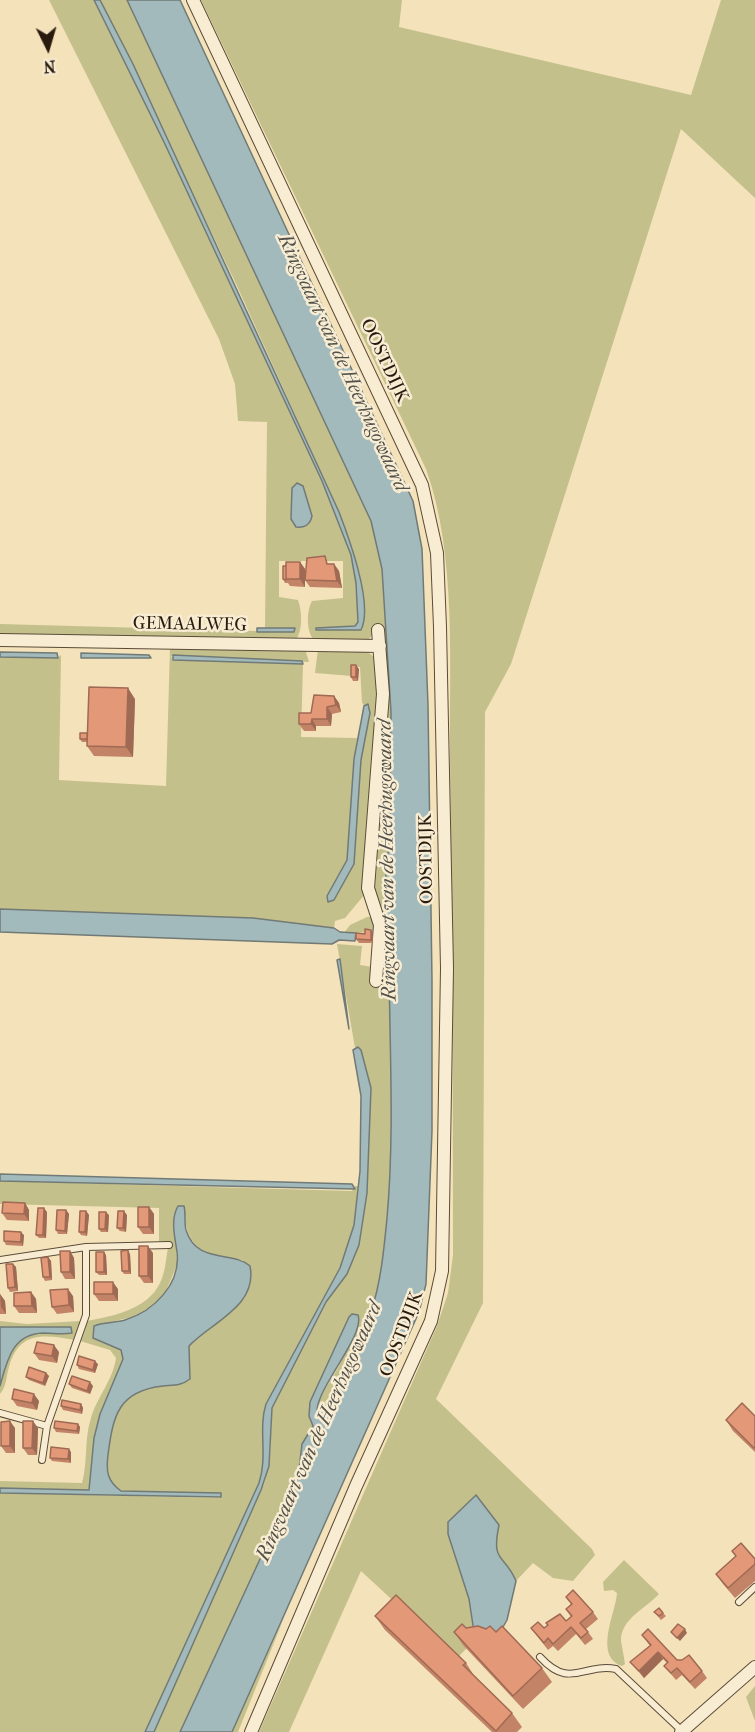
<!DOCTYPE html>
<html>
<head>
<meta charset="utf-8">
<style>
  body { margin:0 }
  #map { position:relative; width:755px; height:1732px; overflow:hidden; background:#f4e2bb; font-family:"IM FELL French Canon",serif }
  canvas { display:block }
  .north { position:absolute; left:18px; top:18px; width:60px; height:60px; -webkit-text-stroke:4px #f8ecd3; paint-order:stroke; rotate:175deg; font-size:16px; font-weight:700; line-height:24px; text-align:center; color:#281a0c }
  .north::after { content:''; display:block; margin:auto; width:21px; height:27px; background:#281a0c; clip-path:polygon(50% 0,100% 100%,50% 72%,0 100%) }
</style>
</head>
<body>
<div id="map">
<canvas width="755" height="1732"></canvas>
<div class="north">N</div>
</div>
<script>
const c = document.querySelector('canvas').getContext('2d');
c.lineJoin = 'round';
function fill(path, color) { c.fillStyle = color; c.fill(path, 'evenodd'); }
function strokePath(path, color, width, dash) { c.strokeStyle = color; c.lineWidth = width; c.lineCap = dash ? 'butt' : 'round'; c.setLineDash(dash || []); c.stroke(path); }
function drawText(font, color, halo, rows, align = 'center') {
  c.font = font + ' "IM FELL French Canon",serif'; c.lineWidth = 5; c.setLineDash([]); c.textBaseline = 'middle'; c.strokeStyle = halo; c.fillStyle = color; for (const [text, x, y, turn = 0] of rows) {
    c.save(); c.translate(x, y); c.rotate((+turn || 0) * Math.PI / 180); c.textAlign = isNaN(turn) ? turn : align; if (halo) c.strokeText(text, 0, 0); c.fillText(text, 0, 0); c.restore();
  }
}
fill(new Path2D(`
  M 49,0 L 94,0 L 164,142 L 322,481 L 351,555 L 356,583 L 358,622 L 355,626 L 317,628 L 363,627 L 360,574 L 339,512 L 237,286 L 100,0 L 127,0 L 144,32 L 371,521 L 382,569 L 391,712 L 390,833 L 384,894 L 387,936 L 384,936 L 373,894 L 384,747 L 375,632 L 367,641 L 316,642 C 306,634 306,612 312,601 L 343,598 L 343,561 L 279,561 L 279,597 L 298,600 C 302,611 303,630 296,640 L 0,637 L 0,624 L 256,631 L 295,628 L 265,628 L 267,422 L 238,421 L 235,384 L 219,339 ZM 291,494 L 305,499 L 312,516 L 308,525 L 292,523 Z
  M 201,0 L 402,0 L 399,27 L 691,95 L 721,0 L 755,0 L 755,198 L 681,129 L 511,664 L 485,712 L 483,1303 L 436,1399 L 592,1549 L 595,1555 L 573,1581 L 553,1578 L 533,1563 L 516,1581 C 504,1553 491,1564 499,1525 L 475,1495 L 448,1522 L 456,1560 L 469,1599 L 475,1640 L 456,1659 L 361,1571 L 289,1732 L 259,1732 L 437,1326 L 448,1293 L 453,1255 C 453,1089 452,923 450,757 C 449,666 457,555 426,469 Z
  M 170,648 L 305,649 L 309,662 L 171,656 L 173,660 L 303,664 L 301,737 L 357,738 L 347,860 L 331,902 L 354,864 L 361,760 L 370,713 L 369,705 L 364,706 L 362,702 L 360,667 L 352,667 L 352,676 L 315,673 L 318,649 C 332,649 367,644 375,659 C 377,663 377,669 379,673 L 365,894 L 345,918 L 335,921 L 334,928 L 253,918 L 0,909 L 0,657 L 57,658 L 61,655 L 59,780 L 166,786 Z
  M 367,917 L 373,917 L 377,932 L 344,933 L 350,925 Z
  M 337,944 L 362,946 L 360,965 L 373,967 L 384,944 L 389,950 C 389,1040 395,1129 387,1218 C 384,1250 381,1282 371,1312 C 360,1349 339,1385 318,1418 L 317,1403 L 338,1368 L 359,1322 L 349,1317 L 310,1402 L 313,1426 L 302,1444 L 298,1477 L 180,1732 L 154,1732 L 265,1481 L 270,1458 L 272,1408 L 326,1302 L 347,1274 L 359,1245 L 367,1193 L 371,1088 L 360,1048 L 355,1048 Z
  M 0,1181 L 352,1191 L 355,1186 L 359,1186 L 354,1225 L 340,1268 L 266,1404 L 264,1462 L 259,1483 L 145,1732 L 0,1732 L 0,1493 L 220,1498 L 221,1493 L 121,1491 C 107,1481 106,1471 108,1455 C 112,1426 115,1396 149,1388 C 163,1384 176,1386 190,1380 L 189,1346 L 234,1310 L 243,1260 C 209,1258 185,1250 185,1212 L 175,1214 L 177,1265 L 166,1291 L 157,1302 L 136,1316 L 94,1326 L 93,1338 L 121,1350 L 123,1359 L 100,1414 L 94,1439 L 89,1490 L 0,1488 L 0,1481 L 82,1483 C 88,1462 84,1439 91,1418 C 97,1397 113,1380 116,1358 L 110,1350 L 80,1341 L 87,1321 C 112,1316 147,1310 160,1283 C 166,1271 166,1256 169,1242 L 159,1241 L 159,1208 L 0,1204 Z
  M 0,1321 L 27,1324 L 81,1321 L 75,1340 C 45,1335 19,1330 9,1367 C 6,1376 7,1386 0,1394 C 0,1371 10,1339 35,1334 C 49,1332 58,1336 70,1327 L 0,1327 Z
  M 624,1560 L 659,1594 C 646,1608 621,1619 621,1640 C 622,1648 624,1656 625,1664 L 622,1666 C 593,1656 616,1612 617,1593 L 613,1590 L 604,1591 L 603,1582 Z
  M 284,1618 L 238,1732 L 232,1732 Z
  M 755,1686 L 755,1721 L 746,1697 Z`), '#c4c08b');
const water = new Path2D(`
  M 94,0 L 100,0 L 133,64 L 339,512 C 349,538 374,604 361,630 L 316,630 L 316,628 L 355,626 L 358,622 L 356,583 L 351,555 L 322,481 L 164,142 Z
  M 127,0 L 180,0 L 413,501 L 422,549 L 428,705 L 432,980 L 432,1131 L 426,1284 L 419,1312 L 232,1732 L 180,1732 L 298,1477 L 302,1444 L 313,1426 L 309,1416 L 310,1402 L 349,1317 L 352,1314 L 358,1315 C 366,1337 308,1397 318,1417 C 340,1385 360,1349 371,1312 C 381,1282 384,1249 387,1218 C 395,1129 389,1040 389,950 L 386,944 L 374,943 L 375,935 L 387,935 L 384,894 L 390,833 L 391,712 L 382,569 L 371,521 Z
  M 297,483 L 303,486 L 312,516 C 310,525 305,528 296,527 L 291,519 L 292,488 Z
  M 257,628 L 295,628 L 294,632 L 257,632 Z
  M 0,652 L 57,653 L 58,658 L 0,657 Z
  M 81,653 L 149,655 L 151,658 L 81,658 Z
  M 173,655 L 302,661 L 303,664 L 173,660 Z
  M 368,704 L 370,713 L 361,760 L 354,864 L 334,900 L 328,902 L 327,896 L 347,860 L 354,759 L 364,706 Z
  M 0,909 L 253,918 L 334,928 L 340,932 L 356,933 L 355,941 L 339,940 L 332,944 L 0,932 Z
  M 340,959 L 349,1029 L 337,960 Z
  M 358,1047 L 361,1050 L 371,1088 L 367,1193 L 359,1245 L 347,1274 L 326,1302 L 272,1408 L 269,1466 L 261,1490 L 154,1732 L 145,1732 L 259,1483 C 268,1456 258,1429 266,1404 L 340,1268 L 354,1225 L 360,1171 L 361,1096 L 353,1050 Z
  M 0,1174 L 352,1184 L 355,1189 L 0,1181 Z
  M 178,1206 L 184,1206 C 186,1214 184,1222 186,1230 C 197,1265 232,1250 250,1266 C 258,1306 212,1322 189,1346 L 190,1379 C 181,1386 173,1385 163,1386 C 118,1391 113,1416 108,1455 C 106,1471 107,1481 121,1491 L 221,1493 L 221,1497 L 0,1493 L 0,1488 L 89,1490 L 94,1438 L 100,1414 L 123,1359 L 121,1350 L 93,1338 L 94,1326 C 102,1322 115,1323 125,1320 C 154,1311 181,1284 177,1252 C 175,1237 170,1220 178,1206 Z
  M 0,1327 L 71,1327 L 72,1333 C 63,1335 53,1333 43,1333 C 12,1334 7,1361 0,1386 Z
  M 476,1495 L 499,1525 C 491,1564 504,1553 516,1581 L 507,1620 L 499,1634 L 474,1632 L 469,1599 L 448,1534 L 448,1522 Z`);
fill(water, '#a2babc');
strokePath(water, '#717a76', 1.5);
const service = new Path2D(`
  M 0,1260 L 86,1247 L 169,1245
  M 0,1413 L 47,1426
  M 42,1460 L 47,1426 L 86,1315 L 86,1247
  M 739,1602 L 755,1587
  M 540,1657 C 570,1690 583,1663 616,1669 L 682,1731`);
const minor = new Path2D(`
  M 193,0 L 422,485 L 437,553 L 440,627 L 447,968 L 442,1271 L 431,1321 L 356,1486 L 251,1732
  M 0,640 L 380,646
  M 376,981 L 380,925 L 368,888 L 383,694 L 378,630
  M 681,1732 L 755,1667`);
strokePath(service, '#5b4c38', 8);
strokePath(minor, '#5b4c38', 14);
strokePath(service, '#f8ecd3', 6);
strokePath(minor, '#f8ecd3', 12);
fill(new Path2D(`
  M 300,562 L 305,569 L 305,580 L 330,564 L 334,564 L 339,571 L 342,588 L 310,587 L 305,580 L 305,587 L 290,586 L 288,583 L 285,583 L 283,579 L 286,566 Z
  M 359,669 L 358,681 L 353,681 L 351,677 Z
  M 334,696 L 339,703 L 341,712 L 332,714 L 331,726 L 316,726 L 316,731 L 304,731 L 299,724 L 311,713 Z
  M 135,699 L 133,757 L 94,756 L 87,746 L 87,742 L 82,742 L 80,739 Z
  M 371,930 L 373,933 L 373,943 L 359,943 L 356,939 Z
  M 25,1203 L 29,1210 L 29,1221 L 7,1220 L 2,1213 Z
  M 149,1207 L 154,1214 L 154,1234 L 143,1234 L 138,1227 Z
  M 66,1210 L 69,1214 L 67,1234 L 58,1234 L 56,1230 Z
  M 86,1211 L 89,1215 L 87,1236 L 81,1235 L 79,1232 Z
  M 47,1212 L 46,1238 L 39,1238 L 36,1235 Z
  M 109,1215 L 108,1232 L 101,1232 L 99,1229 Z
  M 127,1215 L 126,1232 L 120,1231 L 117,1228 Z
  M 24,1235 L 23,1246 L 6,1245 L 4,1241 Z
  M 70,1251 L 74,1258 L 75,1279 L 65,1279 L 61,1272 Z
  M 153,1253 L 153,1283 L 144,1283 L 139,1276 Z
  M 130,1254 L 131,1274 L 124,1274 L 122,1271 Z
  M 106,1255 L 107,1275 L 99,1275 L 96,1272 Z
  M 48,1257 L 51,1261 L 52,1280 L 45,1281 L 43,1277 Z
  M 13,1264 L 16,1267 L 18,1291 L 10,1292 L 8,1288 Z
  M 118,1289 L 118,1301 L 99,1301 L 94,1294 Z
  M 31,1292 L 36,1299 L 37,1313 L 19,1313 L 14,1306 Z
  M 0,1294 L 5,1301 L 6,1314 L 0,1314 Z
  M 73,1296 L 74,1312 L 57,1314 L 52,1307 Z
  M 59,1352 L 57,1363 L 39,1360 L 34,1353 Z
  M 98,1364 L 95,1373 L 79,1369 L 77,1365 Z
  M 46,1373 L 49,1376 L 45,1386 L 29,1380 L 26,1377 Z
  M 69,1384 L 93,1386 L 90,1394 L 72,1388 Z
  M 12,1399 L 39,1401 L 37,1410 L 17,1406 Z
  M 81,1404 L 83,1408 L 82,1414 L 63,1410 L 61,1406 Z
  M 755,1416 L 755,1452 L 733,1431 L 726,1420 Z
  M 78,1424 L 80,1427 L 79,1434 L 56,1432 L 54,1428 Z
  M 15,1428 L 15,1453 L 6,1453 L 1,1446 Z
  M 38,1428 L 37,1455 L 28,1455 L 23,1448 Z
  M 71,1452 L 71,1463 L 52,1461 L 50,1458 Z
  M 732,1551 L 755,1559 L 755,1581 L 735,1598 L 723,1584 L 716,1574 L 736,1556 Z
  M 566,1597 L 593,1612 L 598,1619 L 586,1629 L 593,1639 L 585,1645 L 576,1634 L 558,1651 L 553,1646 L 548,1650 L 531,1628 L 544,1628 L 566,1621 L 571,1617 L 566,1609 L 571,1604 Z
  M 654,1612 L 663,1613 L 666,1616 L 661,1620 Z
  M 375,1616 L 466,1663 L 475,1677 L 512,1713 L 522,1727 L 517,1732 L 492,1732 L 385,1630 Z
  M 466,1628 L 486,1629 L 496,1632 L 542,1668 L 552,1682 L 523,1709 L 463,1645 L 454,1632 Z
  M 642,1635 L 677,1660 L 702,1671 L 707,1678 L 695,1689 L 682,1675 L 676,1680 L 664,1666 L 667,1663 L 663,1659 L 644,1678 L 630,1662 L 650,1646 Z`), '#c38367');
fill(new Path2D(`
  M 300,562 L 305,569 L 305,587 L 300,579 Z
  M 334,564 L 339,571 L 342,588 L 337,581 Z
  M 356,665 L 359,669 L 358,681 L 356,677 Z
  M 128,688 L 135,699 L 133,757 L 126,747 Z
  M 334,696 L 339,703 L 341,712 L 336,705 Z
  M 327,707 L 332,714 L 331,726 L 327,719 Z
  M 312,719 L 316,726 L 316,731 L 311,724 Z
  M 371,930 L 373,933 L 373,943 L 371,940 Z
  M 25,1203 L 29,1210 L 29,1221 L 24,1214 Z
  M 149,1207 L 154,1214 L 154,1234 L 149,1227 Z
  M 44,1208 L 47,1212 L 46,1238 L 43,1235 Z
  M 66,1210 L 69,1214 L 67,1234 L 65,1231 Z
  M 86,1211 L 89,1215 L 87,1236 L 85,1232 Z
  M 124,1211 L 127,1215 L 126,1232 L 123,1228 Z
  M 106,1212 L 109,1215 L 108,1232 L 105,1229 Z
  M 21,1232 L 24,1235 L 23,1246 L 21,1242 Z
  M 148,1246 L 153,1253 L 153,1283 L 148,1276 Z
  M 128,1250 L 130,1254 L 131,1274 L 129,1271 Z
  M 70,1251 L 74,1258 L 75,1279 L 70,1272 Z
  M 104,1252 L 106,1255 L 107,1275 L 104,1272 Z
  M 48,1257 L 51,1261 L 52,1280 L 50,1277 Z
  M 13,1264 L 16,1267 L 18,1291 L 15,1287 Z
  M 113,1282 L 118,1289 L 118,1301 L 113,1294 Z
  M 68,1289 L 73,1296 L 74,1312 L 69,1305 Z
  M 31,1292 L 36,1299 L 37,1313 L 32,1306 Z
  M 0,1294 L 5,1301 L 6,1314 L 1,1307 Z
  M 54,1345 L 59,1352 L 57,1363 L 52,1356 Z
  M 95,1361 L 98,1364 L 95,1373 L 93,1370 Z
  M 46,1373 L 49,1376 L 45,1386 L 43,1383 Z
  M 90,1382 L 93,1386 L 90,1394 L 87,1391 Z
  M 34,1394 L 39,1401 L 37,1410 L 32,1403 Z
  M 81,1404 L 83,1408 L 82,1414 L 80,1410 Z
  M 10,1421 L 15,1428 L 15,1453 L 10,1446 Z
  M 33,1421 L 38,1428 L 37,1455 L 32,1448 Z
  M 78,1424 L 80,1427 L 79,1434 L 77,1431 Z
  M 69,1449 L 71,1452 L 71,1463 L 68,1459 Z
  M 685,1629 L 687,1633 L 680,1641 L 677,1638 Z
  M 658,1652 L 663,1659 L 644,1678 L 639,1671 Z`), '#9f6a54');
const building = new Path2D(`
  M 325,556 L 327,564 L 334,564 L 337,581 L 305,580 L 307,558 Z
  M 286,562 L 300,562 L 300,579 L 286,579 Z
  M 283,566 L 286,566 L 286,580 L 283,579 Z
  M 351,665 L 356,665 L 356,677 L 351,677 Z
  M 89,687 L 128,688 L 126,747 L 87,746 Z
  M 314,695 L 334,696 L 336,705 L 327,707 L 327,719 L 312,719 L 311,724 L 299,724 L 299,713 L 311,713 Z
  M 80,733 L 87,733 L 87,739 L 80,739 Z
  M 365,929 L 371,930 L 371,940 L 356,939 L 356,933 L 365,934 Z
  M 3,1202 L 25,1203 L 24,1214 L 2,1213 Z
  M 138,1207 L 149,1207 L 149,1227 L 138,1227 Z
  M 38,1208 L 44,1208 L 43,1235 L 36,1235 Z
  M 57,1210 L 66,1210 L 65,1231 L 56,1230 Z
  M 80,1211 L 86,1211 L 85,1232 L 79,1232 Z
  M 118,1211 L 124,1211 L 123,1228 L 117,1228 Z
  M 99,1212 L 106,1212 L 105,1229 L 99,1229 Z
  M 4,1231 L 21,1232 L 21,1242 L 4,1241 Z
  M 139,1246 L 148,1246 L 148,1276 L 139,1276 Z
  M 128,1250 L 129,1271 L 122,1271 L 121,1251 Z
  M 60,1251 L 70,1251 L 70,1272 L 61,1272 Z
  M 96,1252 L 104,1252 L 104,1272 L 96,1272 Z
  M 48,1257 L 50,1277 L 43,1277 L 41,1258 Z
  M 6,1264 L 13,1264 L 15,1287 L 8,1288 Z
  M 94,1282 L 113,1282 L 113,1294 L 94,1294 Z
  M 68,1289 L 69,1305 L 52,1307 L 50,1290 Z
  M 31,1292 L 32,1306 L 14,1306 L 14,1293 Z
  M 37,1342 L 54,1345 L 52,1356 L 34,1353 Z
  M 79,1356 L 95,1361 L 93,1370 L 77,1365 Z
  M 29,1367 L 46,1373 L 43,1383 L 26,1377 Z
  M 72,1376 L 90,1382 L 87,1391 L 69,1384 Z
  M 14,1389 L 34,1394 L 32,1403 L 12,1399 Z
  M 62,1400 L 81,1404 L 80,1410 L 61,1406 Z
  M 742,1403 L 755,1416 L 755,1447 L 754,1448 L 726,1420 Z
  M 10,1421 L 10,1446 L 1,1446 L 1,1422 Z
  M 23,1421 L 33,1421 L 32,1448 L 23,1448 Z
  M 55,1421 L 78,1424 L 77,1431 L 54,1428 Z
  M 51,1447 L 69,1449 L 68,1459 L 50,1458 Z
  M 741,1543 L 755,1559 L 755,1564 L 728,1588 L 716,1574 L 736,1556 L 732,1551 Z
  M 573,1590 L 593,1612 L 580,1623 L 588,1632 L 581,1638 L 571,1627 L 553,1644 L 548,1638 L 544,1643 L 531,1628 L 538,1622 L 544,1628 L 548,1625 L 546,1623 L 560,1614 L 566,1621 L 572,1616 L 566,1609 L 572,1604 L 566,1597 Z
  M 396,1595 L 466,1663 L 463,1665 L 512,1713 L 496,1731 L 375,1616 Z
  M 659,1608 L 663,1613 L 659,1616 L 654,1612 Z
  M 462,1624 L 466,1628 L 478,1626 L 486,1629 L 490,1626 L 496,1632 L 502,1626 L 542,1668 L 513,1696 L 454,1632 Z
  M 678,1624 L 685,1629 L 677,1638 L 671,1632 Z
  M 648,1629 L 677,1660 L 682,1660 L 689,1655 L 702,1671 L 690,1682 L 677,1668 L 671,1673 L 664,1666 L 668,1662 L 658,1652 L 639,1671 L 630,1662 L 651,1645 L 642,1635 Z`);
fill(building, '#e39878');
strokePath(building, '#9f6a54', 1.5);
drawText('18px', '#281a0c', '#f8ecd3', [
  ["OOSTDIJK",384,361,65],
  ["GEMAALWEG",190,625,1],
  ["OOSTDIJK",427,859,-91],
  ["OOSTDIJK",402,1334,-69]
]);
drawText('italic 20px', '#53524a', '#f8ecd3', [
  ["Ringvaart van de Heerhugowaard",342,363,65],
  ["Ringvaart van de Heerhugowaard",388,860,-91],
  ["Ringvaart van de Heerhugowaard",320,1432,-66]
]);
</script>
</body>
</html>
